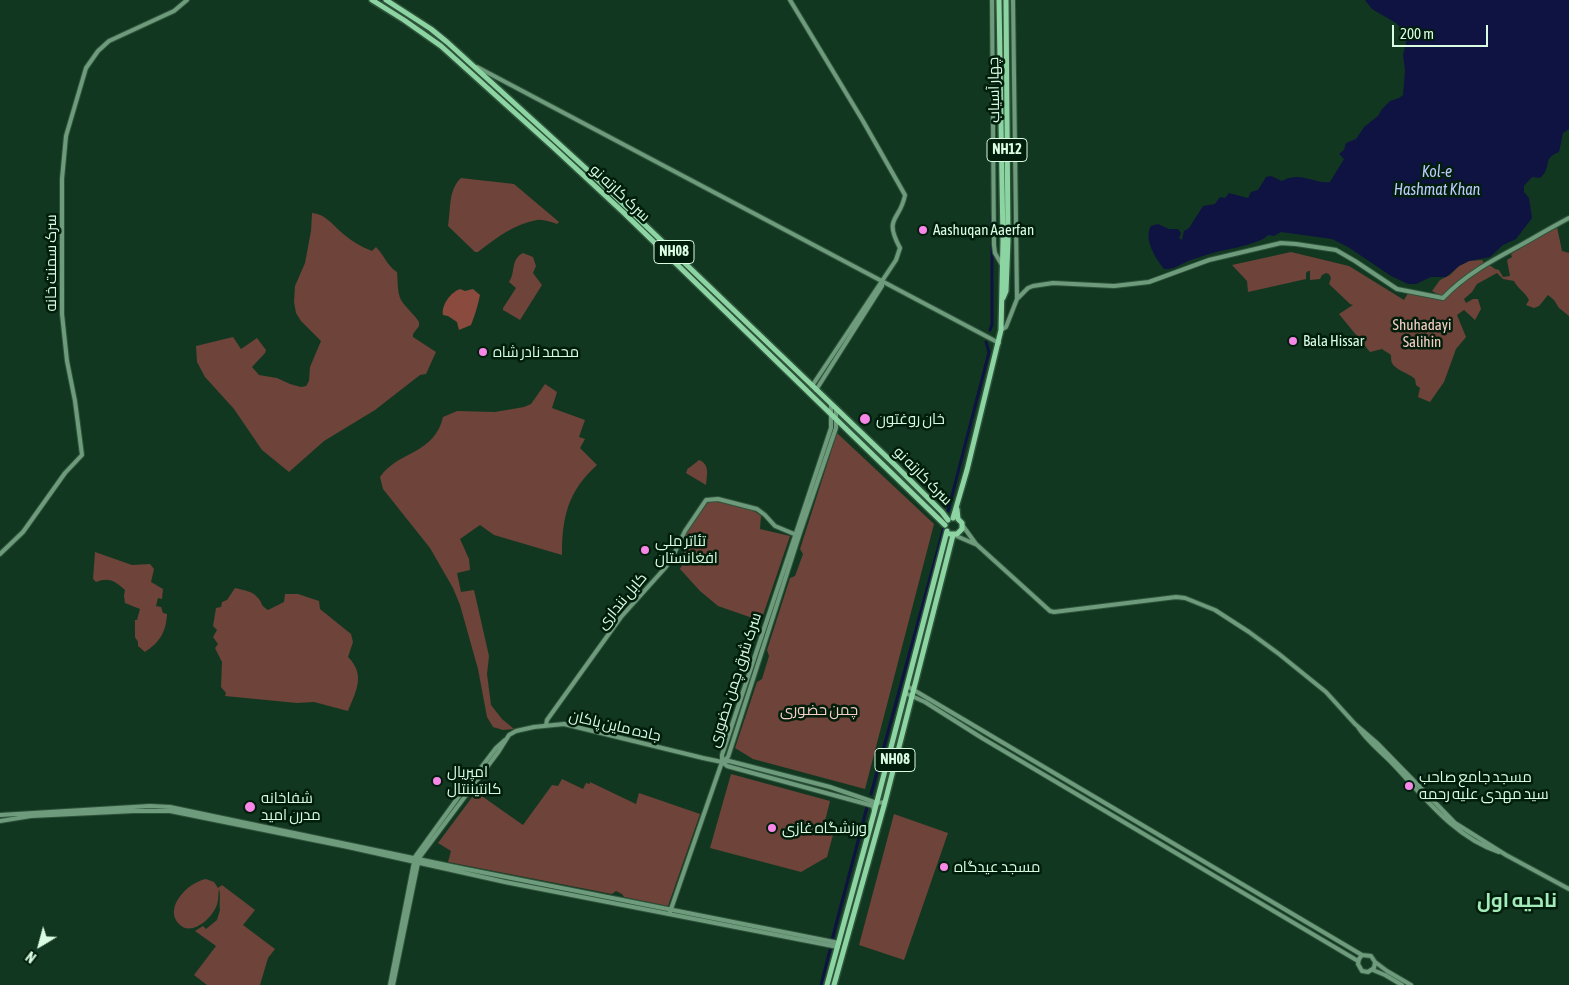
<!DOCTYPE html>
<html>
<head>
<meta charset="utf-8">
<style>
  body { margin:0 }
  #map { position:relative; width:1569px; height:985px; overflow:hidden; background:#123720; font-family:"Asap Condensed",sans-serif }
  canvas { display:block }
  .north { position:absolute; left:15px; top:920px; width:50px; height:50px; -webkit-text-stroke:4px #011d0b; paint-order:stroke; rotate:217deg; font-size:14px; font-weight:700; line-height:20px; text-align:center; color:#d9fce2 }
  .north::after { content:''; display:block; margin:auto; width:18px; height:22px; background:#d9fce2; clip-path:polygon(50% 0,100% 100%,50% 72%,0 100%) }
  .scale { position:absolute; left:1392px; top:25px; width:96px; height:22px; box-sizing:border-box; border:2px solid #d9fce2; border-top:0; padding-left:6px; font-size:15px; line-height:18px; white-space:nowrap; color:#d9fce2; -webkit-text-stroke:4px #011d0b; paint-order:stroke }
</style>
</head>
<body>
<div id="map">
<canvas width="1569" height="985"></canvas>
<div class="north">N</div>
<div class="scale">200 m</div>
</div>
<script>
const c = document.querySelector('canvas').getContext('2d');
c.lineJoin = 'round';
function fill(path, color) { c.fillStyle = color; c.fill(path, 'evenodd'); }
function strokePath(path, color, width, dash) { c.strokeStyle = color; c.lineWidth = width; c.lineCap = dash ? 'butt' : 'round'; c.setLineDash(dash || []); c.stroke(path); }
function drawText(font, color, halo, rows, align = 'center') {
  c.font = font + ' "Asap Condensed",Cairo,sans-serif'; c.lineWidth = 5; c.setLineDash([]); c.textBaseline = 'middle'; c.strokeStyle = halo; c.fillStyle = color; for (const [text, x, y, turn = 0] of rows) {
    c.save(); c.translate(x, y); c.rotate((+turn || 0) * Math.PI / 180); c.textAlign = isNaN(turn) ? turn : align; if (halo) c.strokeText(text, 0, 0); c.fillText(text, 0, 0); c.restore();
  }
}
fill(new Path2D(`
  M 461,178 L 514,184 L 559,222 L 557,224 C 551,222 543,219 537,220 C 514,224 496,238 478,252 L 475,252 L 448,226 C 451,209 448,190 461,178 Z
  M 312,213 C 325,214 332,224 341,232 C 350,240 361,247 372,251 L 376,247 C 384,255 388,267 397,272 C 398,281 397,292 401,300 C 406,308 414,314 419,322 L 419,326 L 413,334 L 413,337 L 436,352 L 426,374 L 420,375 L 375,410 L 324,441 L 289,472 L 262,450 L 234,409 L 205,377 L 197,362 L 196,346 L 233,337 L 241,349 L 257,338 L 266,350 L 265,353 L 252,367 L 259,375 L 277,378 L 290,384 L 301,387 L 306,386 L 309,381 L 310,367 L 321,341 L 301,321 L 296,313 L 294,302 L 295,286 L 305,263 L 311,231 Z
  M 1554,227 L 1557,227 L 1562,251 L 1569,253 L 1569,316 L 1559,308 L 1554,300 L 1548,295 L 1539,306 L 1534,308 L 1526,305 L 1529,300 C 1525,292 1518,289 1514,281 L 1503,279 L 1497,273 L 1477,284 L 1472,292 L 1464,299 L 1466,303 L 1473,299 L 1478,299 L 1481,309 L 1475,320 L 1464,310 L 1457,315 L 1466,337 L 1456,349 L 1444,382 L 1430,402 L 1418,397 L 1420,388 L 1416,385 L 1415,379 C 1410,374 1394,369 1392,363 C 1391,361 1391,358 1391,355 L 1382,349 L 1370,352 L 1339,314 L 1353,305 L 1350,304 L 1329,284 L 1331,278 L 1329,274 L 1326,273 L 1322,275 L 1320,279 L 1310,280 L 1310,271 L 1308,271 L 1306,273 L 1306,279 L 1248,292 L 1247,281 L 1232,265 L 1291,252 L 1349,266 L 1404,300 L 1408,293 L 1438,299 L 1439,295 L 1432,291 L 1440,280 L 1450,275 L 1459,266 L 1469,261 L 1482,260 L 1486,266 L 1491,266 L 1495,269 L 1499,270 L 1503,277 L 1510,276 L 1507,260 L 1512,257 L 1511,254 Z
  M 523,253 L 533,257 L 536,266 L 533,273 L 542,285 L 520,320 L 503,310 L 503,308 L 516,288 L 509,282 C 516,272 510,260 523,253 Z
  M 545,384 L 557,392 L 552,408 L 585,420 L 579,437 L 585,439 L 580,448 L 597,465 C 568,491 562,517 562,555 L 494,535 L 480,525 L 460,539 L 469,559 L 470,570 L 457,573 L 461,592 L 474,590 L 489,656 L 487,674 L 491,705 L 502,719 L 514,729 L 503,730 L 493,727 L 487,717 L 478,669 L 460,605 L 453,588 L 430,548 L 383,489 L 380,477 C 399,450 434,455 443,417 L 457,411 L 495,412 L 524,407 L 531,404 Z
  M 837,433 L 934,524 L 865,789 L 753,759 L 735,748 L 757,682 L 762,679 L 769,656 L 767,650 L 790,578 L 795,576 L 803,554 L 800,549 Z
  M 699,460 C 710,464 707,475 706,485 L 686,473 L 688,468 L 689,468 Z
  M 709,502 C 725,501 748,505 761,516 L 760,529 L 790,536 L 761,621 L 718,606 L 700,591 L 680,569 L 684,561 L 684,537 L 704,505 Z
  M 95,552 L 132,565 L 150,564 L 154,569 L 151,582 L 163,589 L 162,599 L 158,598 L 156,606 L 161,607 L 163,613 L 167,614 C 166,632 160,642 145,652 L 138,646 L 138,642 L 135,637 L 135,620 L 137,620 L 140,609 L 125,603 L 124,596 L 125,590 C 115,581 109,577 96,582 L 93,579 Z
  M 235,588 C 243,590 253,591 258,598 C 264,605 259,604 268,610 L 284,602 L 285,594 L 298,594 L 319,601 L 320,609 L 351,634 L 353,642 L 348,657 C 366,675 356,691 348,711 L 314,702 L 297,703 L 225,696 L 226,693 L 221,687 L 222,662 L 215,648 L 218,644 L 213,637 L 217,630 L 213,626 L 216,608 L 221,607 L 222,602 L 227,600 Z
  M 731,774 L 830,801 L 825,821 L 833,835 L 827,857 L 801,872 L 710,848 Z
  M 562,779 L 583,789 L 586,783 L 590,784 L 590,782 L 636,804 L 639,793 L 700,814 L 668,906 L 624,897 L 622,894 L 616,891 L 612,894 L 448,862 L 451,851 L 438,843 L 476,792 L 523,825 L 552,785 L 558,786 Z
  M 894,814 L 948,833 L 904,960 L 859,945 Z
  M 206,879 L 214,882 L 218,888 L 222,885 L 255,910 L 243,925 L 275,949 L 268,958 L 260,985 L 207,985 L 194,975 L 216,946 L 195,931 L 203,926 L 206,929 L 217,920 L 220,910 C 219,903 221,896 219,889 C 218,894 219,901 216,907 C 211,919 191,937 179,924 C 163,908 188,882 206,879 Z`), '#6e4339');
fill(new Path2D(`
  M 460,289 L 465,291 L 473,289 L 480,295 C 478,305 475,315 471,325 L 459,330 L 457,322 L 448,316 L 443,315 C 441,305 451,292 460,289 Z`), '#8a4b3e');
fill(new Path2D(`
  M 1365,0 L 1569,0 L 1569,129 L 1563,133 L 1559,152 C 1541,159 1553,167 1540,178 L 1532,177 L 1524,186 L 1524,192 L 1529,198 L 1532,218 L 1516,239 L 1503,245 L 1490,257 L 1469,261 L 1459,266 L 1446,277 L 1431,277 L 1416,284 L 1408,284 L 1391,276 L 1348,247 L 1332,239 L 1281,232 L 1274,236 L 1268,235 C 1260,244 1229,249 1216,252 C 1208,254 1201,257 1194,259 C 1183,262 1175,270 1164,269 C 1156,259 1143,239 1151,226 L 1158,224 L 1169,229 L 1178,229 L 1181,233 L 1179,238 L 1182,240 L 1184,231 L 1189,228 L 1203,206 L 1215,204 L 1220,197 L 1225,198 L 1229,193 L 1248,198 L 1251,192 L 1258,190 L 1266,177 L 1271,176 L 1282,181 C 1285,180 1287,178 1290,178 C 1303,174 1317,184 1330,182 L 1344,159 L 1339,154 L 1344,150 L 1346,143 L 1356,139 L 1364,127 L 1378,116 L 1382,109 L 1390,101 L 1399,98 L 1403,95 L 1405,70 L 1403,55 L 1407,39 L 1405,32 L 1396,23 L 1372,9 Z`), '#0f1342');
strokePath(new Path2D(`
  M 992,238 L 992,216
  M 990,330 L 992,325 L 992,245
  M 948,511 L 989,352 L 986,342
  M 871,794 L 944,527
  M 832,940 L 867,807
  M 821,985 L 830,950`), '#0f1342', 3);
const secondary = new Path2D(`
  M 790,0 L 863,121 L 905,195 C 900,222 883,216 900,248 L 896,260 L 812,386
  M 992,0 L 994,245 L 995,253 L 1002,265
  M 1013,0 L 1017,299
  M 477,67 L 999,343
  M 1001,330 L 1006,327 L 1017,299 L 1028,288 L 1033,286 L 1053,283 L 1114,286 L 1149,282 L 1209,260 L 1281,243 L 1296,244 L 1336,250 L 1355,261 L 1397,289 L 1443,298 C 1465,275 1491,261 1519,246 C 1535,237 1552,227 1569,218
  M 816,390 L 882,286 L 882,283
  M 963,526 L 976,544 L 1050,611 L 1054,612 L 1176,597 L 1185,598 L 1215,610 L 1249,632 L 1279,654 L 1326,692 L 1355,724 L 1377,743 L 1455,823 L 1506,855 L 1569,889
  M 954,535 L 975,544
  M 0,554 L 23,532 L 65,473 L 82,455 L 75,401 L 67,361 L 62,314 L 62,179 L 66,136 L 86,68 L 98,51 L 109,41 L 174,11 L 187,0
  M 907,686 L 1362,955
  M 905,693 L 925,702 L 982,738 L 1358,961
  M 546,725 L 547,720 L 621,617 L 665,568 L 672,558 L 685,531 L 706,500 L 718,499 L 757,509 L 765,515 L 775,526 L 799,536
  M 1358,727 C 1366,740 1379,750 1390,761 C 1422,794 1453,837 1499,852
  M 722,762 L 728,757 L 799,536 L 836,428 L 836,409
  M 722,762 L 727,766 L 870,805 L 873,806 L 874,811
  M 0,815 L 150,806 L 170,807 L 456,867 L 839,943
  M 0,821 L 31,816 L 134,811 L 170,811 L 348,847 L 505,882 L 838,947
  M 670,912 L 722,762 L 722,755 L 831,428 L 831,405
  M 1375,962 L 1374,968 L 1368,972 L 1362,971 L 1358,964 L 1359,959 L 1362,955 L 1371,956 L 1375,962 L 1387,971 L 1411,985
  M 1373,970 L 1385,975 L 1402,985
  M 390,985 L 415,857 L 457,799 L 496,748 L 505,740
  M 393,985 L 419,858 L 499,751 L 509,735 L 516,731 L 534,727 L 564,724 L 703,758 L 722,762 L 729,761 L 830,787 L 877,803 L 885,802`);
const highway = new Path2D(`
  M 372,0 L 404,20 L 441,46 L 553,147 L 623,212 L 945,525
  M 386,0 L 431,29 L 447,42 L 592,174 L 895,465 L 942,512 L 948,520
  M 1003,298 L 1006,291 L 1008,241 L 1006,0
  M 953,518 L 967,470 L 1001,330 L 1003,241 L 999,0
  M 950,534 L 957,534 L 962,529 L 962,523 L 958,519 L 957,509
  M 827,985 L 874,813 L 947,531
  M 834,985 L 885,802 L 953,535`);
strokePath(secondary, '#2e533b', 6);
strokePath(highway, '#2e533b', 8);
strokePath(secondary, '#6e9b7b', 4);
strokePath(highway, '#8cd4a2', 5);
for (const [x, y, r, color] of [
  [923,230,5,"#f987e8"],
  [1293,341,5,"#f987e8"],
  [483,352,5,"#f987e8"],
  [865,419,6,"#f987e8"],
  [645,550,5,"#f987e8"],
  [437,781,5,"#f987e8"],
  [1409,786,5,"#f987e8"],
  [250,807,6,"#f987e8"],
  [772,828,5,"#f987e8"],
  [944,867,5,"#f987e8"]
]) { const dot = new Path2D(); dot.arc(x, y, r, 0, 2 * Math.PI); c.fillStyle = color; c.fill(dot); strokePath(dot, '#011d0b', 2); }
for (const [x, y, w] of [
  [1007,150,40],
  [674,252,40],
  [895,760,40]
]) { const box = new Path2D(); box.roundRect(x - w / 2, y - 11.5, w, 23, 4); c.fillStyle = '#011d0b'; c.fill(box); strokePath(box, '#d9fce2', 1); }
drawText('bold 14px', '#d9fce2', null, [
  ["NH12",1007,150],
  ["NH08",674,252],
  ["NH08",895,760]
]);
drawText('15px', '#d9fce2', '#011d0b', [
  ["چهار آسیاب",994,90,-91],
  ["سرک کارته نو",620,193,43],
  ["سرک سمنت خانه",51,263,-90],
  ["سرک کارته نو",923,476,45],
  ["کابل ننداری",622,601,-50],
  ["سرک شرق چمن حضوری",735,680,-72],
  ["جاده ماین پاکان",615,726,13]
]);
drawText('15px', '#d9fce2', '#011d0b', [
  ["Aashuqan Aaerfan",933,230],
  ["Bala Hissar",1303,341],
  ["محمد نادر شاه",493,352],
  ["خان روغتون",876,419],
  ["تئاتر ملی",655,541],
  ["افغانستان",655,558],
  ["امپریال",447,772],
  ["کانتیننتال",447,789],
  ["مسجد جامع صاحب",1419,777],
  ["سید مهدی علیه رحمه",1419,794],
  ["شفاخانه",261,798],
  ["مدرن امید",261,815],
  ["ورزشگاه غازی",782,828],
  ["مسجد عیدگاه",954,867]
], 'left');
drawText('15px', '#f6cec4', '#011d0b', [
  ["Shuhadayi",1422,325],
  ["Salihin",1422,342],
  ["چمن حضوری",819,710]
]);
drawText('italic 16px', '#bccafc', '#011d0b', [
  ["Kol-e",1437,172],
  ["Hashmat Khan",1437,190]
]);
drawText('bold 20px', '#a3ebb8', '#011d0b', [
  ["ناحیه اول",1517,901]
]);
</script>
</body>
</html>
